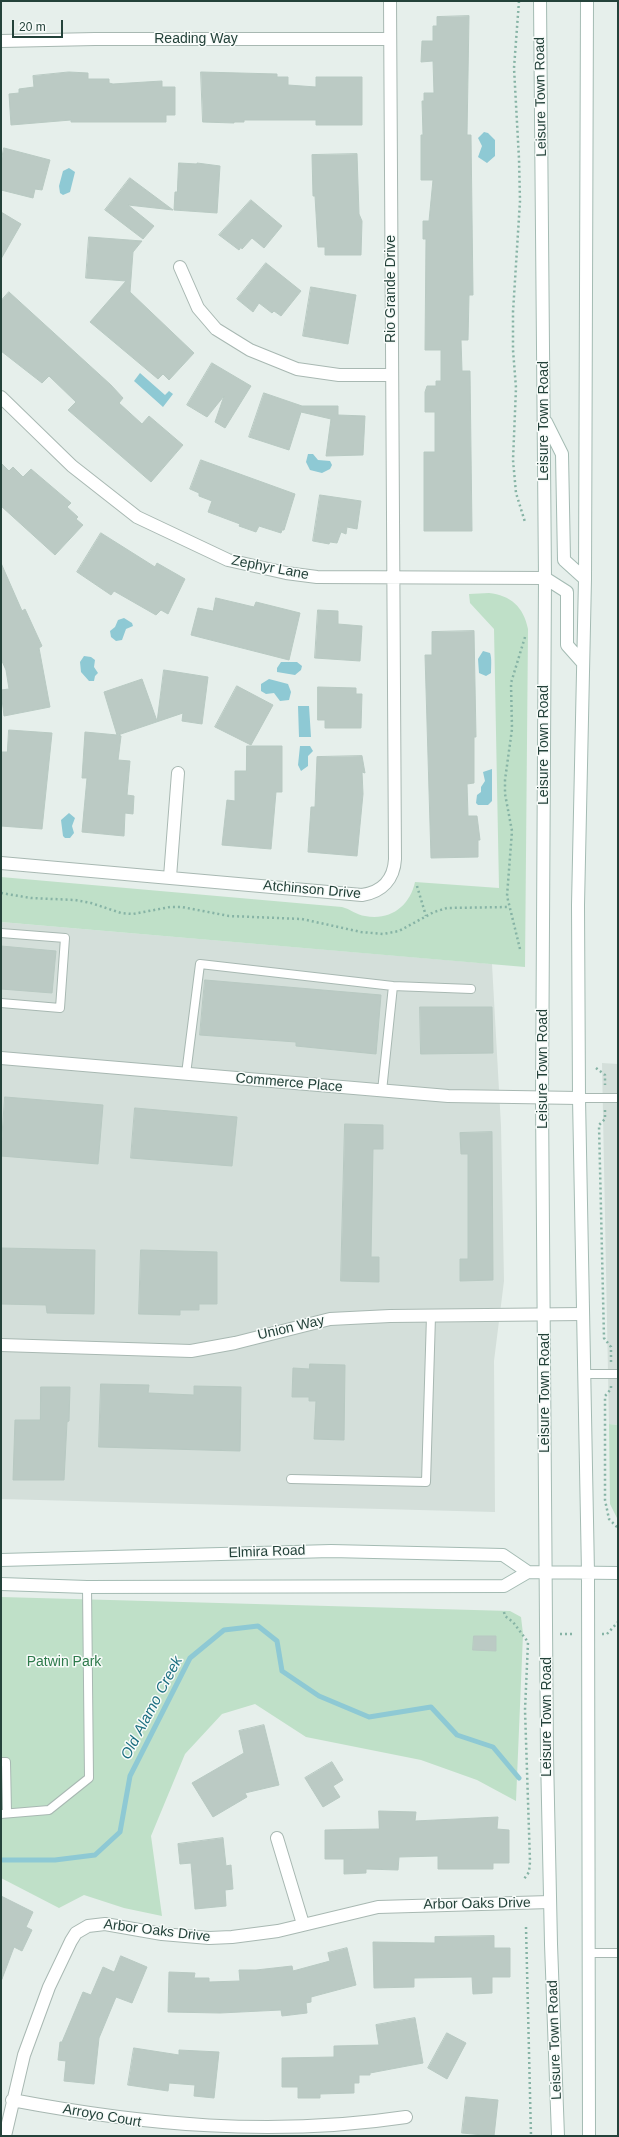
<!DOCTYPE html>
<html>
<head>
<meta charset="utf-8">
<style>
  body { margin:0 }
  #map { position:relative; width:619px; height:2137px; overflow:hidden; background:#e6efeb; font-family:Arial,sans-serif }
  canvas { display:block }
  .frame { position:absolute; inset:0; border:2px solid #24423a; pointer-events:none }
  .scale { position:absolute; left:12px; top:20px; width:51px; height:18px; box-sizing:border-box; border:2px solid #24423a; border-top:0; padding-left:5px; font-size:12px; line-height:14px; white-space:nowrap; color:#24423a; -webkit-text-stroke:3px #f7fbf9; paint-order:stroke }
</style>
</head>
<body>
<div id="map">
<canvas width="619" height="2137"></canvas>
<div class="frame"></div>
<div class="scale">20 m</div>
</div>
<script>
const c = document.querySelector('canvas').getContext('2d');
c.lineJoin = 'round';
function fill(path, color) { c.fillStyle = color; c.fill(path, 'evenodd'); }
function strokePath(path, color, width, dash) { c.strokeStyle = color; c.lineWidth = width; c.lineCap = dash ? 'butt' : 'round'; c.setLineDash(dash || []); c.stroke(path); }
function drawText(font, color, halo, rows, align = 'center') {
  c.font = font + ' Arial,sans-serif'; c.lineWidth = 3; c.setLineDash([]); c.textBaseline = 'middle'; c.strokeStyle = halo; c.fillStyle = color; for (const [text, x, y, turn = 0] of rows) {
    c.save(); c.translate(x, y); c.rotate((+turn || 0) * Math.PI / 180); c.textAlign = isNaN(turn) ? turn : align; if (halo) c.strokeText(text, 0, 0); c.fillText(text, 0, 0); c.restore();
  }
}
fill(new Path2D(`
  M 1,922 L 492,964 L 501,1126 L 504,1281 L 494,1361 L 495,1512 L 1,1499 Z
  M 602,1063 L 618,1064 L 618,1425 L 609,1424 Z`), '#d4dfda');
fill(new Path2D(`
  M 489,593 C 510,595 524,607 528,629 L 525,967 L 1,922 L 1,877 L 342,907 C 350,909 357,915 365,916 C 390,921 410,906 415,882 L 499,888 L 494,629 L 470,603 L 469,594 Z
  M 609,1424 L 618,1425 L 618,1520 L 610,1504 Z
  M 1,1597 L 510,1611 L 521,1617 L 523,1634 L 516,1801 L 477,1780 L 421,1760 L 306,1737 L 255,1704 L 222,1714 L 185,1754 L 151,1836 L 162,1916 L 124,1908 L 84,1895 L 59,1908 L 1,1878 Z`), '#bfe0c8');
fill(new Path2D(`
  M 484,132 L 488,133 L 495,140 L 495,156 L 487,163 L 478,157 L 482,146 L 478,138 Z
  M 69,168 L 75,172 L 70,192 L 63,195 L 60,193 L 59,186 L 63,171 Z
  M 140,373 L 165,395 L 169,391 L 173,394 L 163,407 L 134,381 Z
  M 308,454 L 313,454 L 318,460 L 330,461 L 332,465 L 330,469 L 322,473 L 310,470 L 306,462 Z
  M 124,618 L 132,623 L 133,626 L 126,629 L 122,640 L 116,641 L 111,637 L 110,631 L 115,627 L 118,620 Z
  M 483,651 L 490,653 C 492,658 491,667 491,673 L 486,676 L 479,673 L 478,659 Z
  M 84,656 L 91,657 L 95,660 L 94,667 L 98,673 L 95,676 L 94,681 L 89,681 L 81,672 L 80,662 Z
  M 281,662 L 297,662 L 302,666 L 301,670 L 295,675 L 277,672 L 277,668 Z
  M 269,679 L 288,684 L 291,692 L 289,700 L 280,701 L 274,693 L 266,694 L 261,691 L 261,684 Z
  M 298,706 L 309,706 L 311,737 L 299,737 Z
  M 300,746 L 310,746 L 313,751 L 308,756 L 308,766 L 301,771 L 298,765 Z
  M 492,769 L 492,801 L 488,805 L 478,805 L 476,803 L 477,795 L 481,792 L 481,787 L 485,781 L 483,772 Z
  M 69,813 L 75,818 L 72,826 L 74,833 L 70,838 L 65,838 L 63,836 L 61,820 Z`), '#8ec9d4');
strokePath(new Path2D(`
  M 1,1860 L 55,1860 L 95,1855 L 120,1832 L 130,1776 L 190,1658 L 224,1630 L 258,1626 L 277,1641 L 282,1671 L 319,1696 L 369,1717 L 431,1707 L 457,1735 L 493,1747 L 519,1778`), '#8ec9d4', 5);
const building = new Path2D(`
  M 469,16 L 467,135 L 471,135 L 473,295 L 469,295 L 468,340 L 461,340 L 462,371 L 470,371 L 472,531 L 424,531 L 424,452 L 435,452 L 435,412 L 425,412 L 425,392 L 427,386 L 436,386 L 436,381 L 441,381 L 441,350 L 425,350 L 426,239 L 423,239 L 423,221 L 429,221 L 433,180 L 421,180 L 421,135 L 423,135 L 422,101 L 424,101 L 424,93 L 434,93 L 433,61 L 421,62 L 422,41 L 433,41 L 433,26 L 437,26 L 437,17 Z
  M 69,72 L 88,73 L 88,79 L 109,79 L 109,83 L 113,84 L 162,81 L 162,87 L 175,87 L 175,115 L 166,115 L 166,122 L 71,122 L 71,120 L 11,125 L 9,94 L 19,93 L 19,89 L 34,87 L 33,76 Z
  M 201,72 L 277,74 L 277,77 L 288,77 L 288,85 L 316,87 L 316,77 L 362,77 L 362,125 L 316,125 L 316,120 L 244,120 L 244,122 L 234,122 L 234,123 L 203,122 Z
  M 4,148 L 50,160 L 42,190 L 35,189 L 33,198 L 1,190 L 1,163 Z
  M 357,154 L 359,214 L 362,221 L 361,255 L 325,255 L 325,247 L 318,247 L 315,196 L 313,196 L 312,155 Z
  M 179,163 L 197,164 L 197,163 L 220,166 L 217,213 L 174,210 L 175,192 L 177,192 Z
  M 130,178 L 173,210 L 128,205 L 154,226 L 143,239 L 105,210 Z
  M 251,200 L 282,226 L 264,248 L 252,238 L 242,249 L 241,247 L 239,250 L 219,235 Z
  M 1,212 L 21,224 L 1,259 Z
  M 89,237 L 142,241 L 133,252 L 130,292 L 194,353 L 169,380 L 163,374 L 158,379 L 90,322 L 126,281 L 86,278 Z
  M 266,263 L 301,291 L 281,316 L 274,311 L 272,313 L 259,303 L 253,312 L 237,299 Z
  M 311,287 L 356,295 L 348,344 L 303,336 Z
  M 9,292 L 111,385 L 123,398 L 119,403 L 142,424 L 149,416 L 183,445 L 151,482 L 68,410 L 76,402 L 49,376 L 42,383 L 1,351 L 1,301 Z
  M 212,363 L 251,386 L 225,428 L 215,422 L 224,396 L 207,417 L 187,405 Z
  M 264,393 L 302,406 L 338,406 L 338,415 L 365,416 L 363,455 L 326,456 L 331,419 L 301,412 L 289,450 L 249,437 Z
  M 201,460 L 295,494 L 284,530 L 282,530 L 281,533 L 259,526 L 256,532 L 239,526 L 240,524 L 208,512 L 212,501 L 199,496 L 199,493 L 190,489 Z
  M 1,463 L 9,471 L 13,467 L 23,477 L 31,469 L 71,503 L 67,507 L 78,517 L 76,519 L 83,525 L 55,555 L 1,506 Z
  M 320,495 L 361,501 L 357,529 L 347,527 L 346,534 L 341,532 L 337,543 L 330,542 L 329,544 L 313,541 Z
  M 101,533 L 155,567 L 157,563 L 185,579 L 168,614 L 161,610 L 156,615 L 114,591 L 111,595 L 77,572 Z
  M 1,563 L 22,611 L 25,609 L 42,646 L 39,648 L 50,707 L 4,716 L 1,690 L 9,689 L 6,670 L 1,659 Z
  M 216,598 L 254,607 L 256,602 L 300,613 L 289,660 L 191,635 L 198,608 L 213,611 Z
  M 318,610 L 338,611 L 338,624 L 362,626 L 360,661 L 315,658 Z
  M 474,631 L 476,737 L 474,737 L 474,783 L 467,784 L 468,816 L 477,816 L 480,840 L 478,840 L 478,857 L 431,858 L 425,655 L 432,655 L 432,632 Z
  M 164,670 L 208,677 L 202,724 L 182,721 L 183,713 L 118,735 L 121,736 L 118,760 L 130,761 L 127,795 L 134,796 L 133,814 L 125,813 L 124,836 L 82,832 L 87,778 L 82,778 L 85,732 L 117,735 L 104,692 L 142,679 L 157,721 Z
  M 237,686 L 273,705 L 251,745 L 215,727 Z
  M 318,687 L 356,688 L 356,694 L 362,694 L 361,728 L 325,728 L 325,720 L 318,720 Z
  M 9,730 L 52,733 L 42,829 L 1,826 L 1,752 L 7,752 Z
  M 247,746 L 282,746 L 282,792 L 276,792 L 271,849 L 222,845 L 227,800 L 235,801 L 235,771 L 246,771 Z
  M 362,756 L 365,773 L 362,772 L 363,794 L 357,856 L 308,852 L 311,807 L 315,807 L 317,757 Z
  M 1,946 L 56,951 L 52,993 L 1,989 Z
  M 205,980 L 381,995 L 376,1054 L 296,1046 L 296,1042 L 200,1035 Z
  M 420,1007 L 492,1007 L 493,1053 L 421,1054 Z
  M 5,1097 L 103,1105 L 98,1164 L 1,1156 Z
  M 135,1108 L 237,1117 L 232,1166 L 131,1158 Z
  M 345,1124 L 383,1125 L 383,1149 L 373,1149 L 371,1257 L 379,1257 L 379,1282 L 341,1281 Z
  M 492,1132 L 493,1280 L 460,1281 L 460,1259 L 468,1259 L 468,1154 L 461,1154 L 460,1133 Z
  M 1,1248 L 95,1250 L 94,1314 L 47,1313 L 46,1305 L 1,1304 Z
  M 141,1250 L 217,1252 L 217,1304 L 199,1304 L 199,1310 L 180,1310 L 180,1315 L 139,1314 Z
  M 310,1364 L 345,1365 L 344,1440 L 314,1439 L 316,1401 L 309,1401 L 309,1397 L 292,1397 L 293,1368 L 309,1369 Z
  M 101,1384 L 149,1385 L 148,1393 L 194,1395 L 194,1386 L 241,1387 L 240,1451 L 99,1447 Z
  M 41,1387 L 70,1387 L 69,1421 L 67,1422 L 64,1480 L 13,1480 L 15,1420 L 40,1420 Z
  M 474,1636 L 496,1636 L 496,1651 L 473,1650 Z
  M 264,1725 L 279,1785 L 245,1793 L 247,1797 L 213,1817 L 192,1783 L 244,1753 L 239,1731 Z
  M 332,1762 L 343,1780 L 333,1786 L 340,1797 L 323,1807 L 305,1778 Z
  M 379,1811 L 416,1812 L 415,1821 L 498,1817 L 497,1829 L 509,1830 L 509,1863 L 493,1863 L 493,1869 L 438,1869 L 438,1856 L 399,1857 L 398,1870 L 366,1869 L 366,1873 L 344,1874 L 344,1859 L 325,1859 L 325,1830 L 379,1829 Z
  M 223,1838 L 226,1866 L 231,1865 L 233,1889 L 225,1890 L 226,1906 L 195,1909 L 191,1863 L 180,1864 L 178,1844 Z
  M 1,1896 L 33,1912 L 26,1927 L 32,1930 L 22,1951 L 14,1947 L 2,1979 Z
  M 494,1936 L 494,1948 L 510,1948 L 510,1977 L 492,1977 L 492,1993 L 473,1994 L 472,1977 L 414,1978 L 414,1987 L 374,1988 L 373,1942 L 435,1943 L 435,1937 Z
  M 347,1948 L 356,1985 L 311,1997 L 311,2002 L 306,2003 L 307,2013 L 282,2016 L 281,2010 L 220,2013 L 168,2012 L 169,1972 L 195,1973 L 194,1978 L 209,1978 L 209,1982 L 240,1981 L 239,1970 L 256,1970 L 292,1966 L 293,1971 L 330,1961 L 328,1953 Z
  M 121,1956 L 147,1967 L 132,2003 L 116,1997 L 99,2038 L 94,2084 L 64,2081 L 66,2061 L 58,2060 L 60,2042 L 62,2042 L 83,1992 L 91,1995 L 103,1967 L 114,1972 Z
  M 415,2018 L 423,2063 L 370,2073 L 370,2075 L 359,2075 L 359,2083 L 354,2083 L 354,2093 L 320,2094 L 320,2098 L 298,2098 L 298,2087 L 282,2087 L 282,2058 L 334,2057 L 334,2046 L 379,2045 L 376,2025 Z
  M 447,2033 L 466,2043 L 447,2079 L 428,2068 Z
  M 134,2048 L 179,2055 L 179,2050 L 219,2052 L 214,2098 L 194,2096 L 195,2085 L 169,2083 L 168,2091 L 128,2085 Z
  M 466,2097 L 498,2100 L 494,2136 L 462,2133 Z`);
fill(building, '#bbcac4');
strokePath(building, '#b8c9c2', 1);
const lane = new Path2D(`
  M 1,933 L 65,938 L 60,1008 L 1,1003
  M 186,1074 L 200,964 L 393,986 L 471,989
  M 382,1091 L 393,986
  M 579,1098 L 618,1098
  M 585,1374 L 618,1374
  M 291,1479 L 426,1482 L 431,1316
  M 1,1762 L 6,1762 L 7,1813
  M 1,1814 L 49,1810 L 89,1778 L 87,1587
  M 587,1953 L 618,1953`);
const street = new Path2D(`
  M 1,41 L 95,39 L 390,39
  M 180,267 L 198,308 L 216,329 L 250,350 L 297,369 L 339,375 L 392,375
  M 1,397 L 72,466 L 137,517 L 228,560 L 286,573 L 317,577 L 545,578
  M 1,863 L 362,895 C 382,892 394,879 395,859 L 390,1
  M 170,877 L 178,773
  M 1,1058 L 448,1096 L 579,1098
  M 1,1345 L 191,1351 L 235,1343 L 330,1319 L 390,1316 L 583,1314
  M 277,1838 L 303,1924
  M 12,2100 C 144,2125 273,2137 406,2117
  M 5,2136 L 24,2055 L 49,1987 L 71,1941 L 76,1933 L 88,1926 L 105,1924 L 162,1934 L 209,1938 L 232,1937 L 278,1931 L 378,1907 L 550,1902`);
const secondary = new Path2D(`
  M 540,1 L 545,578 L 542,1099 L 547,1755 L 551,1944 L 558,2136
  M 587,1 L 585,579 L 578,905 L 579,1098 L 588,1573 L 589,2136
  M 546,422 L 562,454 L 564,560 L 585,579
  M 545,578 L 567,592 L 567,645 L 583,663
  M 1,1560 L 331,1551 L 503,1555 L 528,1572
  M 1,1584 L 87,1587 L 504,1586 L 528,1572 L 618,1573`);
strokePath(lane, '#a8b8b2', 10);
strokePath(street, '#a8b8b2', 14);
strokePath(secondary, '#a4bbb3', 14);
strokePath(new Path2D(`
  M 519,1 L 514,68 L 519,159 L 520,201 L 513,312 L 513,350 L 516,388 L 513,460 L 516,493 L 525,522
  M 417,886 L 426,916
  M 1,893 L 31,898 L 75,900 L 91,903 L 121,913 L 133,914 L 170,907 L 182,907 L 229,916 L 302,919 L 361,932 L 383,934 L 399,931 L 434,912 L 447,908 L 509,907
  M 520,949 L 507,896 L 512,831 L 505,794 L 505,780 L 512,729 L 511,683 L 525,637
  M 596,1068 L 605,1075 L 605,1085
  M 605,1110 L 605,1119 L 599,1125 L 604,1338 L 611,1347 L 611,1363
  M 611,1386 L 611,1389 L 605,1396 L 605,1500 L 609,1519 L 618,1528
  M 504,1612 L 505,1616 L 513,1622 L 528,1642 L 525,1710 L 530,1862 L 529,1872 L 524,1879
  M 560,1634 L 575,1634
  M 602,1634 L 607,1634 L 618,1622
  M 526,1927 L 531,2136`), '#86b3a5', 2.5, [2, 3]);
strokePath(lane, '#fff', 8);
strokePath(street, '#fff', 12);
strokePath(secondary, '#fff', 12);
drawText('14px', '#24423a', '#f7fbf9', [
  ["Reading Way",196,39],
  ["Leisure Town Road",541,97,-91],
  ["Rio Grande Drive",391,289,-90],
  ["Leisure Town Road",544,421,-90],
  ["Zephyr Lane",270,568,11],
  ["Leisure Town Road",544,745,-90],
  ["Atchinson Drive",312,890,5],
  ["Leisure Town Road",543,1069,-90],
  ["Commerce Place",289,1083,5],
  ["Union Way",291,1328,-13],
  ["Leisure Town Road",545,1393,-90],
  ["Elmira Road",267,1552,-2],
  ["Leisure Town Road",547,1717,-90],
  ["Arbor Oaks Drive",477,1904,-1],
  ["Arbor Oaks Drive",157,1931,7],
  ["Leisure Town Road",555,2040,-92],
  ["Arroyo Court",102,2116,10]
]);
drawText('14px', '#2d7a4b', '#f7fbf9', [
  ["Patwin Park",64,1662]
]);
drawText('italic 15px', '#1c6f80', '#f7fbf9', [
  ["Old Alamo Creek",152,1708,-62]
]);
</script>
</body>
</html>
